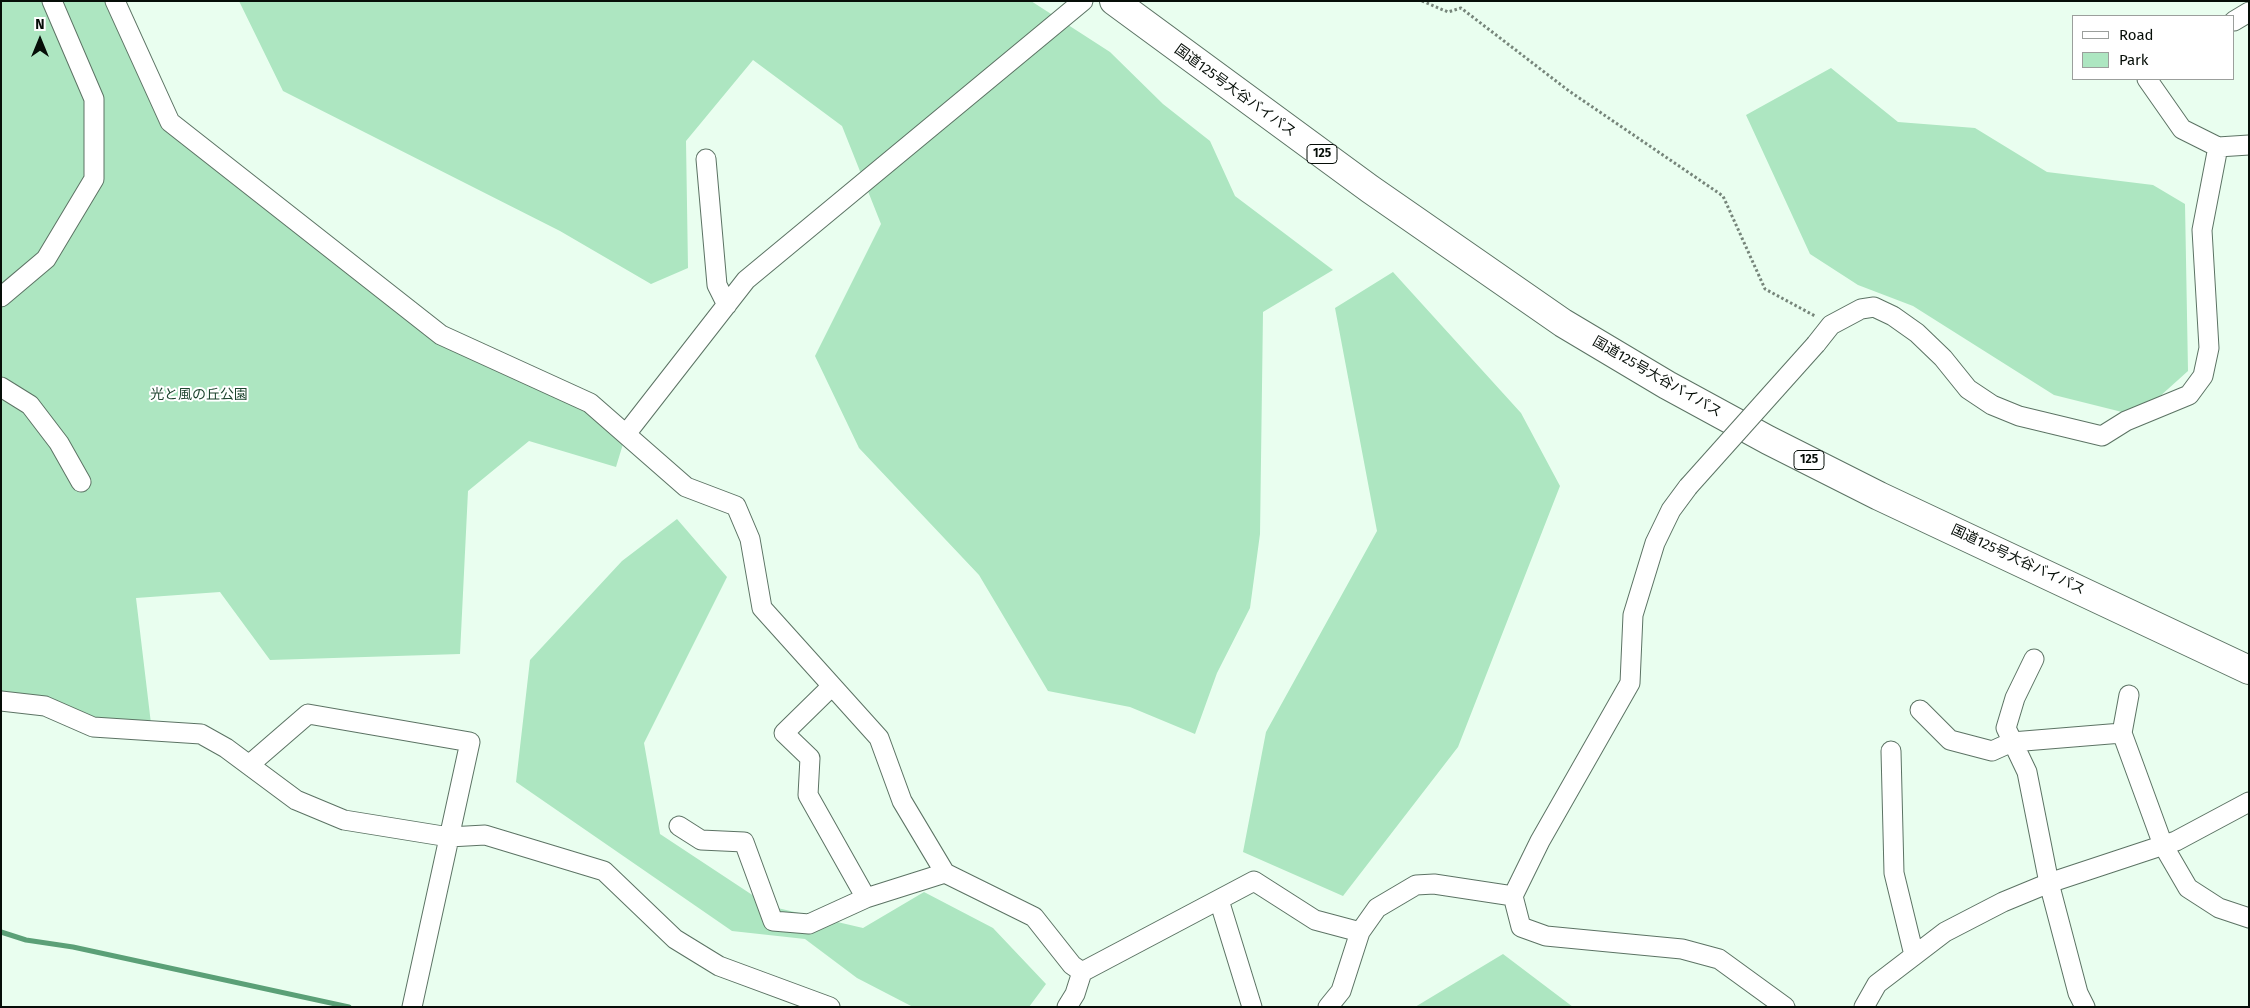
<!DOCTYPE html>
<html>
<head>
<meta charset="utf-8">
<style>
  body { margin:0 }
  #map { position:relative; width:2250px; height:1008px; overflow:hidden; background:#e9feef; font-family:"Fira Sans",sans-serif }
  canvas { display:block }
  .frame { position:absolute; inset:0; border:2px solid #060e08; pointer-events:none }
  .legend { position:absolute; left:2072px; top:15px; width:162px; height:65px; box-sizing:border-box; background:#fff; border:1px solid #9b9f9c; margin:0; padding:6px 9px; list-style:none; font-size:15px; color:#060e08 }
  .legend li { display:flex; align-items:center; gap:10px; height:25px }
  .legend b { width:25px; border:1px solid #9b9f9c }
  .north { position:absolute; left:15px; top:15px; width:50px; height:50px; -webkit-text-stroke:4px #fff; paint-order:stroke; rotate:0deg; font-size:14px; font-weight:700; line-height:20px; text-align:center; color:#060e08 }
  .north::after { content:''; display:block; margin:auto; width:18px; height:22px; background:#060e08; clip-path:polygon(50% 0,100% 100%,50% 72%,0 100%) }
</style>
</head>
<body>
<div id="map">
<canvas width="2250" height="1008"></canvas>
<div class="frame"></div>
<ul class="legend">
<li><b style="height:6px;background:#fff"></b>Road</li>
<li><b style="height:14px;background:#ade6c1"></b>Park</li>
</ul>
<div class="north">N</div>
</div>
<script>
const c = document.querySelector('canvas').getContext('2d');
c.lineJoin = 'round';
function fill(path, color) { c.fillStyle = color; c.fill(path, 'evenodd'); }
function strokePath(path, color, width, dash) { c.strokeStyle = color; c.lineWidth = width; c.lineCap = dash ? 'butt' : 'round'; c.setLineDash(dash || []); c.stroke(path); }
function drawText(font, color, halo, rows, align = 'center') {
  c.font = font + ' "Fira Sans","Noto Sans JP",sans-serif'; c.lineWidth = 4; c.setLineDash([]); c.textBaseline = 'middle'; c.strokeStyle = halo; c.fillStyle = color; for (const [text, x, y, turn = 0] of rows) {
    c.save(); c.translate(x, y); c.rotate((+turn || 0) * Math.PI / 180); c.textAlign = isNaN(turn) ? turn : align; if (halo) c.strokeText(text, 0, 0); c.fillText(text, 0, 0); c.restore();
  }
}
fill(new Path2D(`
  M 1,1 L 115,1 L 170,122 L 441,335 L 590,403 L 626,434 L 616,467 L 529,441 L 468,491 L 460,654 L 270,660 L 220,592 L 136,598 L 152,732 L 1,701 Z
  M 239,1 L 1031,1 L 1110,52 L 1163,104 L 1210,141 L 1235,196 L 1333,270 L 1263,312 L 1260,534 L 1250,608 L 1217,673 L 1195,734 L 1130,707 L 1048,691 L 979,575 L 859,448 L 815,356 L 881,224 L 842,126 L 753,60 L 686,141 L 688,268 L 651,284 L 560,231 L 283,91 Z
  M 1831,68 L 1898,122 L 1975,128 L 2047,172 L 2153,185 L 2185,204 L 2188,371 L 2138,416 L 2054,395 L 1913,306 L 1858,285 L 1810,254 L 1746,115 Z
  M 1393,272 L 1521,413 L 1560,486 L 1458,747 L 1343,896 L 1243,852 L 1266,732 L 1377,531 L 1335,308 Z
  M 677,519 L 727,577 L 644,743 L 660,834 L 769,906 L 863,928 L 924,892 L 993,928 L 1046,984 L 1029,1007 L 913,1007 L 857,978 L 805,939 L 732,931 L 516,782 L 530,660 L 622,561 Z
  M 1503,954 L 1573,1007 L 1415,1007 Z`), '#ade6c1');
strokePath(new Path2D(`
  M 1,932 L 26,940 L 73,947 L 349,1007`), '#5ba077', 5);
const minor = new Path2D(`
  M 115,1 L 170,122 L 441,335 L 590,403 L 686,487 L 736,506 L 750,539 L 762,608 L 879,738 L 902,801 L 945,873 L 1034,917 L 1072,965 L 1082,972 L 1075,994 L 1067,1007
  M 2234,21 L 2249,12
  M 2147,79 L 2182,129 L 2218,147 L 2249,145
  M 706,159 L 717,285 L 727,305
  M 1,297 L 46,259 L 94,179 L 94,99 L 52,1
  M 1816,344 L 1831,325 L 1861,309 L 1874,307 L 1893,316 L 1917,333 L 1943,358 L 1968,389 L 1992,405 L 2019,416 L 2102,436 L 2126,421 L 2189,395 L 2203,376 L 2209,348 L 2202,230 L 2218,147
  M 1,387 L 30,405 L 59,443 L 81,482
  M 626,434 L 746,280 L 1083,1
  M 2034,659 L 2015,698 L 2006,728 L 2027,772 L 2049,883 L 2078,993 L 2085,1007
  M 832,686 L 784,733 L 810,758 L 808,795 L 866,898 L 945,873
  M 2129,695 L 2122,733 L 2163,845 L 2188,888 L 2219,908 L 2249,918
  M 1,701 L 45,706 L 93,727 L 201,734 L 226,748 L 296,800 L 344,820 L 449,837 L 485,835 L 604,871 L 675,939 L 719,966 L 830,1007
  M 1920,710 L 1950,740 L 1992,751 L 2012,742 L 2122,733
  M 1891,751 L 1894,873 L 1914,955
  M 249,765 L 308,714 L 470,742 L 412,1007
  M 679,826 L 701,840 L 744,842 L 773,921 L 809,924 L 866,898
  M 1513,896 L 1521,927 L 1546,936 L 1682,949 L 1719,959 L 1785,1007
  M 1219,900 L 1252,1007
  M 1082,972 L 1254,881 L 1315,920 L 1360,932 L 1377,908 L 1416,885 L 1434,884 L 1513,896 L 1540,841 L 1630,683 L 1633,615 L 1655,543 L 1671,510 L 1688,487
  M 1328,1007 L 1341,991 L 1360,932
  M 1864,1007 L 1877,984 L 1945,932 L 2003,902 L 2049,883 L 2176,841 L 2249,802`);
const highway = new Path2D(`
  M 1114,1 L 1370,189 L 1563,323 L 1667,385 L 1768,440 L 1879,496 L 2249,670`);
strokePath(minor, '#5c7364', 21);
strokePath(highway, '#5c7364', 30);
strokePath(new Path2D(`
  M 1422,1 L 1448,12 L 1461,8 L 1569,91 L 1723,196 L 1765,289 L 1815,316`), '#76857a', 3, [2.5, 2.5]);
strokePath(minor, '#fff', 19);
strokePath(highway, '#fff', 28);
const minorBridge = new Path2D(`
  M 1688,487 L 1816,344`);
strokePath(minorBridge, '#5c7364', 21, []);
strokePath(minorBridge, '#fff', 19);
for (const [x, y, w] of [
  [1322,154,30],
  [1809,460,30]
]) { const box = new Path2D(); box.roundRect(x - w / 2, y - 9.5, w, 19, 4); c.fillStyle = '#fff'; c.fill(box); strokePath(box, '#060e08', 1); }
drawText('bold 12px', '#060e08', null, [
  ["125",1322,154],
  ["125",1809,460]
]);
drawText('14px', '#060e08', '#fff', [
  ["国道125号大谷バイパス",1235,91,36],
  ["国道125号大谷バイパス",1657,377,30],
  ["国道125号大谷バイパス",2018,560,25]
]);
drawText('14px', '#1e452f', '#fff', [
  ["光と風の丘公園",199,395]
]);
</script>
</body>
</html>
